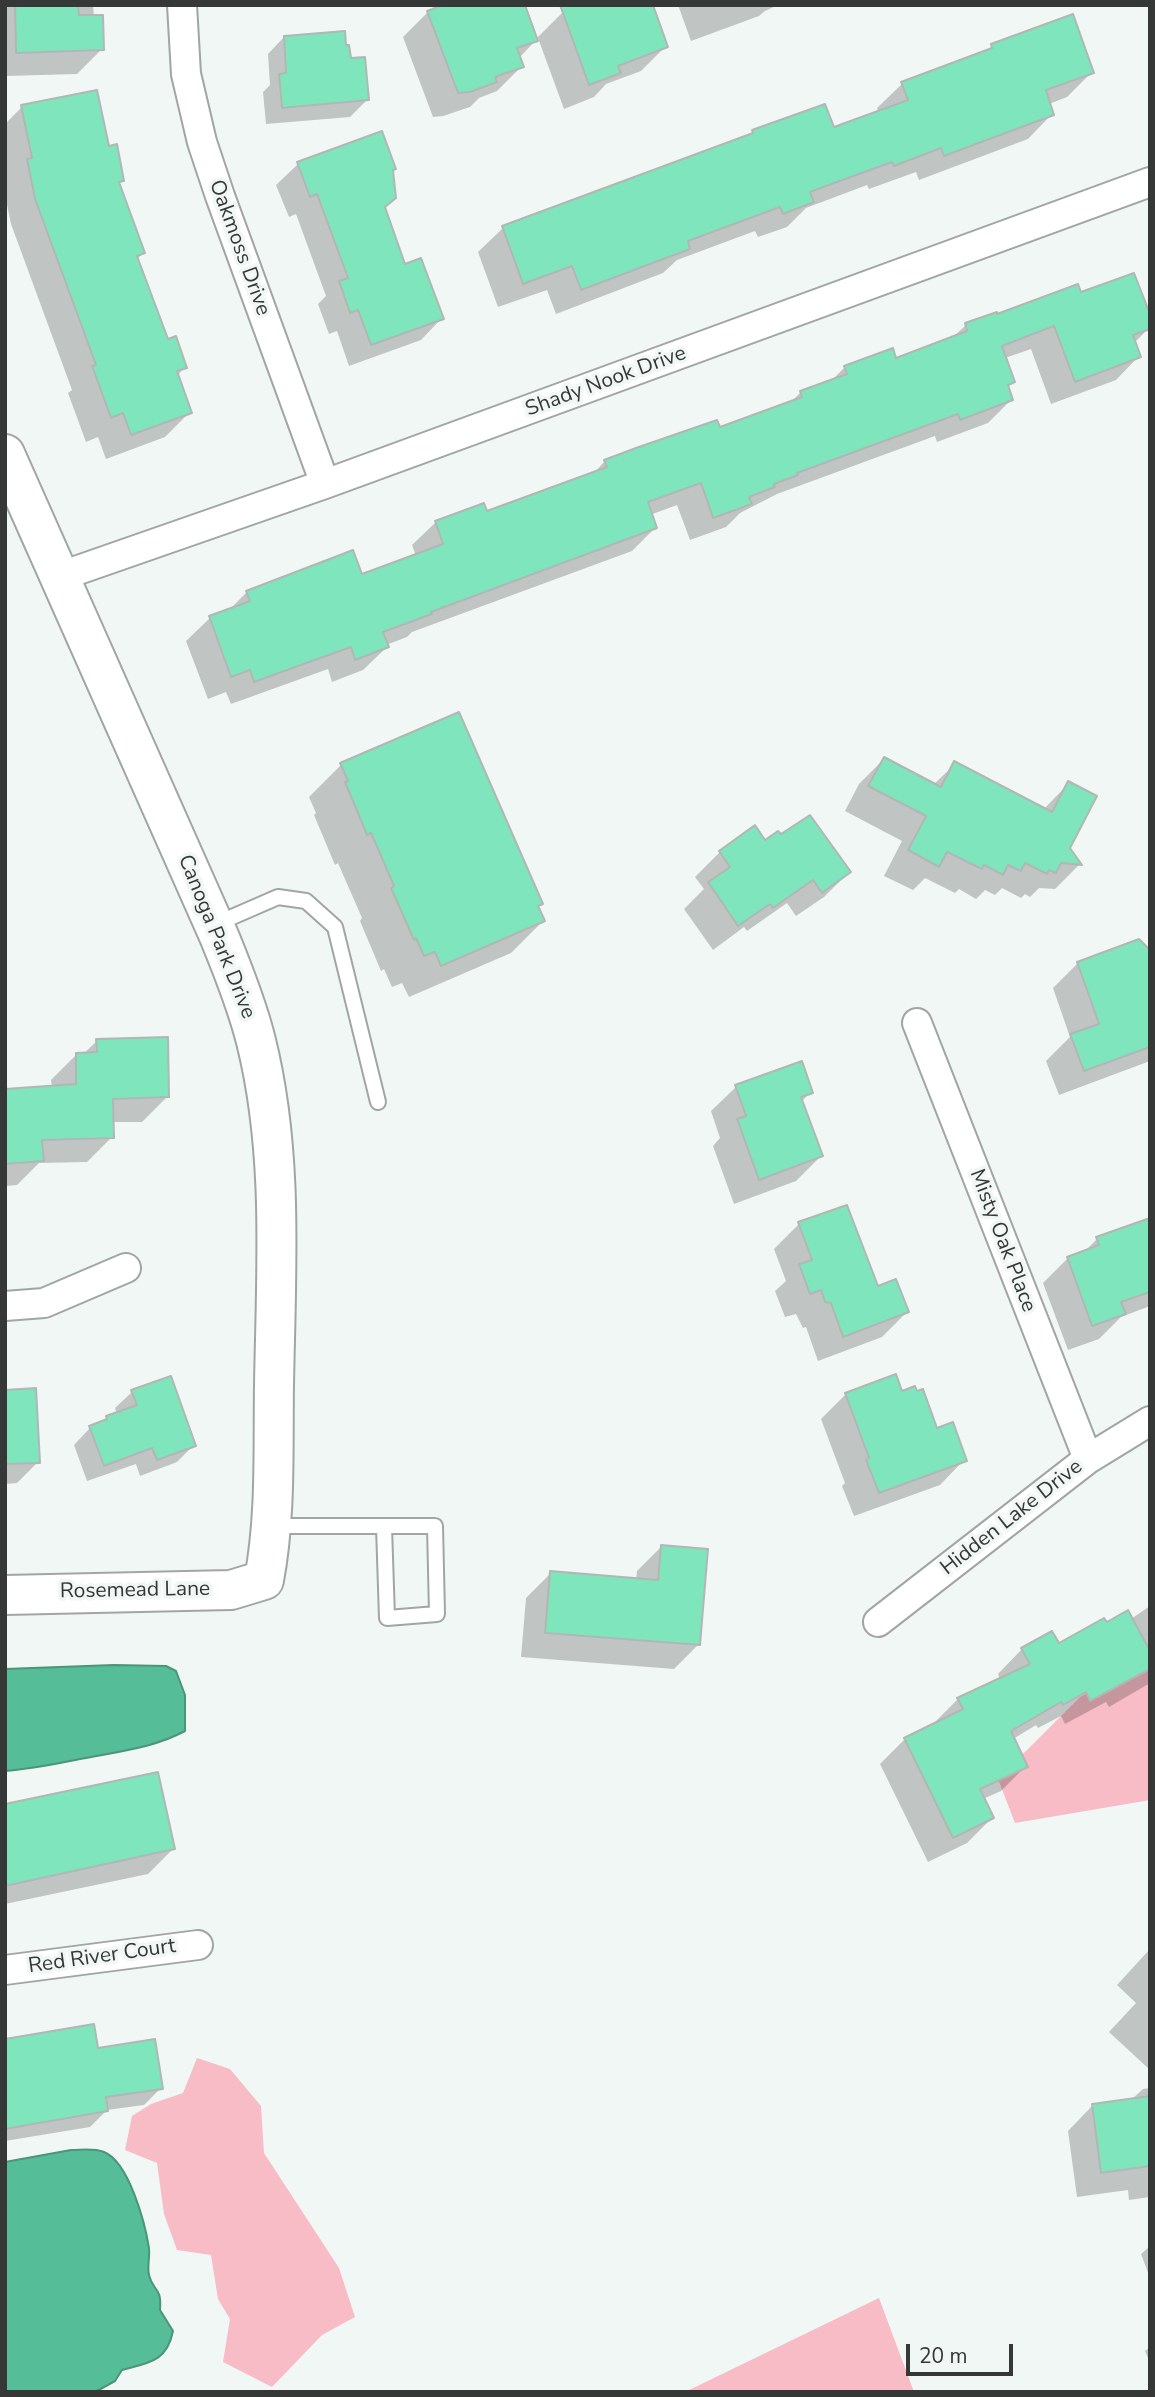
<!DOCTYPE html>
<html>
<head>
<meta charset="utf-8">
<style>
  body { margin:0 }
  #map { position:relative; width:1155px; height:2397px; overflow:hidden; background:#f1f7f4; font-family:"Nunito Sans",sans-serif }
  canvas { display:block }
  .frame { position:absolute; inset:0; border:7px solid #363837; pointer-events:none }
  .scale { position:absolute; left:906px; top:2344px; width:107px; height:32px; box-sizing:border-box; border:4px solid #363837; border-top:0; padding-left:9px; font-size:21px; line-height:24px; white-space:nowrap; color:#363837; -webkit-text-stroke:5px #f1f7f4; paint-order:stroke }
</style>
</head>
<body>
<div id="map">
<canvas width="1155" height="2397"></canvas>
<div class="frame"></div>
<div class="scale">20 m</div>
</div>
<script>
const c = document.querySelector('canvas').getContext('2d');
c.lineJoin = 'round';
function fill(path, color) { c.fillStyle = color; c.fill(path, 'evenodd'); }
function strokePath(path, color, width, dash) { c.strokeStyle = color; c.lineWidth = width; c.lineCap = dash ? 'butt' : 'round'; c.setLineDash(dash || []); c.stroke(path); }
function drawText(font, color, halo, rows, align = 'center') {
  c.font = font + ' "Nunito Sans",sans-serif'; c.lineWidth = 7; c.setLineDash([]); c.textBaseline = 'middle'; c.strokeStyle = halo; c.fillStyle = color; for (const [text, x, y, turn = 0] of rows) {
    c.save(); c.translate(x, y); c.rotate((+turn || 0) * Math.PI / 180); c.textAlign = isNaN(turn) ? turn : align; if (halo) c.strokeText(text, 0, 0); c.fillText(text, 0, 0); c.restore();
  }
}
fill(new Path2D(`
  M 1150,1659 L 1150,1800 L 1015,1823 L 998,1779 L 1080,1697 Z
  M 197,2058 L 230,2069 L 261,2106 L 264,2153 L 339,2268 L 355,2317 L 322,2335 L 272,2387 L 223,2362 L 230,2319 L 218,2299 L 211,2255 L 177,2250 L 164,2214 L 157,2163 L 125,2150 L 132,2116 L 151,2104 L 183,2093 Z
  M 879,2298 L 914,2392 L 685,2392 Z`), '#f7bcc6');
const water = new Path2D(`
  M 114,1665 L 166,1666 L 176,1671 L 185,1695 L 185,1731 C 153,1748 120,1751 86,1758 C 59,1763 33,1769 5,1771 L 5,1669 Z
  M 71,2150 C 82,2150 94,2148 104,2152 C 129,2162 145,2223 149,2248 C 150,2257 147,2267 149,2275 C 153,2292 162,2286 160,2310 L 173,2331 C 167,2362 148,2363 122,2370 L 115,2381 L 95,2392 L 5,2392 L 5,2162 Z`);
fill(water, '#55bd97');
strokePath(water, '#4c957a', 2);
fill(new Path2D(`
  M 5,5 L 93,5 L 94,17 L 102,49 L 77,74 L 5,76 Z
  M 678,5 L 778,5 L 765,11 L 759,16 L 691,41 Z
  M 428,12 L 536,39 L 563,12 L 666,46 L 641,71 L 606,84 L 594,97 L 564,109 L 538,38 L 519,58 L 522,66 L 497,91 L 479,98 L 470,107 L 443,116 L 433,117 L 403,37 Z
  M 284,37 L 344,47 L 367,100 L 350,117 L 266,124 L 263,92 L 270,85 L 268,54 Z
  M 992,46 L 1092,72 L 1067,97 L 1049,104 L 1052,114 L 1028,139 L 919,180 L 916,172 L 869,189 L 867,185 L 806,208 L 787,227 L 758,237 L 755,231 L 677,260 L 663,273 L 556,314 L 547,290 L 498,307 L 478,252 L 503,228 L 748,137 L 753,132 L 833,130 L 879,113 L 877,108 L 902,84 L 985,52 Z
  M 22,107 L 107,148 L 122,180 L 118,185 L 143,253 L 137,259 L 166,341 L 185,367 L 177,376 L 190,412 L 165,437 L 106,459 L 98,437 L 86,442 L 68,393 L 72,390 L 11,224 L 5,195 L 7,181 L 5,124 Z
  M 298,164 L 392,171 L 383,209 L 404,266 L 442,318 L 421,340 L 349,366 L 337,331 L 329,334 L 318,304 L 326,296 L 296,214 L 289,217 L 276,185 Z
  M 1080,294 L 1149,328 L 1134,343 L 1139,356 L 1116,380 L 1051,404 L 1031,349 L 1005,358 L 1013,382 L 1007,388 L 1011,400 L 988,423 L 937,442 L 935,436 L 777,494 L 740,513 L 726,527 L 690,540 L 677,505 L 650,515 L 655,528 L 632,551 L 412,632 L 407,637 L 386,645 L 387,647 L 363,670 L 332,682 L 328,669 L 231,704 L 226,692 L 208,699 L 186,641 L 210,618 L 228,611 L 247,592 L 361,576 L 416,556 L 412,545 L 436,522 L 486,513 L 593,474 L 605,461 L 719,430 L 789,404 L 801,392 L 831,381 L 845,367 L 895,360 L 952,338 L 966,325 Z
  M 884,759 L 933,785 L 955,764 L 1043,810 L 1069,783 L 1068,848 L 1080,864 L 1055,889 L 1039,888 L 1030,897 L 1025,894 L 1021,898 L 1002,888 L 995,895 L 985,890 L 976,899 L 959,889 L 955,893 L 925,878 L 913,890 L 884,876 L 902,841 L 845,811 L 859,784 Z
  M 341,765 L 541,904 L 537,908 L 543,921 L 511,953 L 409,997 L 402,983 L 392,987 L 384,969 L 381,971 L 360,921 L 362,918 L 338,863 L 335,865 L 314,815 L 316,813 L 309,797 Z
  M 764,843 L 849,872 L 824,897 L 796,916 L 787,903 L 747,931 L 744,927 L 713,950 L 684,909 L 704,889 L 695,877 L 720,852 Z
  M 1150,953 L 1150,1061 L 1059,1095 L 1046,1061 L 1070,1037 L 1053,988 L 1078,963 Z
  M 97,1041 L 167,1097 L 142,1122 L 111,1122 L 112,1137 L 87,1162 L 39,1163 L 17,1185 L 5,1186 L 5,1091 L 52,1087 L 51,1080 L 76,1055 L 83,1054 Z
  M 736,1087 L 811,1092 L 801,1102 L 821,1156 L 796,1181 L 734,1204 L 713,1146 L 720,1138 L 711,1111 Z
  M 1150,1220 L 1150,1306 L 1121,1317 L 1099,1339 L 1068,1350 L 1043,1283 L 1068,1258 L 1083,1253 L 1097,1239 Z
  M 799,1224 L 907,1312 L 882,1337 L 818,1361 L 806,1327 L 803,1328 L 796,1314 L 785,1317 L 775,1291 L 786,1281 L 774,1249 Z
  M 5,1392 L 38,1462 L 17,1483 L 5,1484 Z
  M 132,1392 L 194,1445 L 177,1462 L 140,1476 L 136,1464 L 87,1481 L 74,1445 L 90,1428 L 117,1414 L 115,1408 Z
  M 846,1394 L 901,1394 L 964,1460 L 940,1485 L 854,1516 L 842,1486 L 845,1483 L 821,1419 Z
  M 662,1546 L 699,1644 L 674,1669 L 521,1657 L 526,1598 L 551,1573 L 636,1580 L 637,1571 Z
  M 1150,1606 L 1150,1683 L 1109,1707 L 1106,1702 L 1065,1724 L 1061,1716 L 1038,1728 L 1036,1725 L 1013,1739 L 1026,1766 L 1001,1791 L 983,1799 L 992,1818 L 967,1843 L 928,1862 L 880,1764 L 905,1739 L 933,1724 L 958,1699 L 1000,1679 L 998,1674 L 1022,1649 L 1058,1645 L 1106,1624 L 1131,1619 Z
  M 5,1806 L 173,1849 L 148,1874 L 5,1904 Z
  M 1150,1949 L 1150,2070 L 1109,2032 L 1136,2003 L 1117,1985 Z
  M 5,2040 L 96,2050 L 161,2088 L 144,2105 L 107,2110 L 90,2127 L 5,2141 Z
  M 1150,2088 L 1150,2197 L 1129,2200 L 1128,2190 L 1077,2197 L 1068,2131 L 1092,2106 L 1131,2100 L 1143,2089 Z
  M 1150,2246 L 1150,2278 L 1141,2254 Z
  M 1150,2347 L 1150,2363 L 1145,2351 Z`), '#0003');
const building = new Path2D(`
  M 15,5 L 78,5 L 79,15 L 103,15 L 104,50 L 16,53 Z
  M 443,5 L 525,5 L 538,41 L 517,48 L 524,67 L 495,77 L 497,82 L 470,92 L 458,93 L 427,11 Z
  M 560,5 L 653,5 L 668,47 L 618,66 L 621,73 L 589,85 Z
  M 1073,14 L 1094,73 L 1046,90 L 1054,115 L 944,156 L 941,148 L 894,166 L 892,162 L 810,192 L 814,202 L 783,214 L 780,207 L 688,241 L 690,249 L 581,290 L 572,266 L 523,284 L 502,226 L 753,133 L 752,130 L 825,104 L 834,127 L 908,100 L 901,82 L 992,48 L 991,44 Z
  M 345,31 L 346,45 L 349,45 L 351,58 L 365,57 L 369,100 L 282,108 L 279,74 L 286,73 L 284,36 Z
  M 97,90 L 109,146 L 117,144 L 124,181 L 119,182 L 145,253 L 137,256 L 168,339 L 176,336 L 187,368 L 177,371 L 192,413 L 131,435 L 123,413 L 111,418 L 92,366 L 96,365 L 35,199 L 27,159 L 32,158 L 21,105 Z
  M 382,131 L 396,169 L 393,170 L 396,198 L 385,207 L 405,264 L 421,258 L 444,319 L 371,345 L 358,310 L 350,313 L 339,281 L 348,278 L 317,194 L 310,197 L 297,162 Z
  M 1134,273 L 1150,314 L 1150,329 L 1133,335 L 1141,357 L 1075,382 L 1054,326 L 1002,346 L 1015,382 L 1008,385 L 1013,400 L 960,420 L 958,414 L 797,473 L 798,475 L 774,484 L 775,487 L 749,497 L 752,504 L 713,518 L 701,483 L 648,502 L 657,528 L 431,612 L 432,614 L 383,632 L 389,647 L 355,660 L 351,647 L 254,682 L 250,670 L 231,677 L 209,616 L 250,601 L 246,591 L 353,550 L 362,574 L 443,544 L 435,521 L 484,503 L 487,511 L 607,467 L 604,460 L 636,448 L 717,420 L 720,427 L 802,397 L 800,391 L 847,374 L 844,366 L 893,348 L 896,358 L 967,331 L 965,323 L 997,312 L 997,314 L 1078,284 L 1081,292 Z
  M 459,712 L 543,904 L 538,906 L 545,921 L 441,966 L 435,952 L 424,956 L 416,938 L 414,940 L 391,888 L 394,886 L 371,833 L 367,835 L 345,782 L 348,781 L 340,763 Z
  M 884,757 L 941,787 L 954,761 L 1052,812 L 1068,781 L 1097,796 L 1070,848 L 1082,865 L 1061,863 L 1056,873 L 1049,870 L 1047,874 L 1025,863 L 1021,871 L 1008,865 L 1003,875 L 984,865 L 982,869 L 947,852 L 939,867 L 908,850 L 926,816 L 868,786 Z
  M 810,815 L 851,872 L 822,893 L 813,880 L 773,908 L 770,904 L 738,926 L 708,882 L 730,867 L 719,851 L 755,825 L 765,840 L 778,831 L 781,834 Z
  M 1139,939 L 1150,950 L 1150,1047 L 1084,1071 L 1070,1034 L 1099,1024 L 1077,962 Z
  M 168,1037 L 169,1097 L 113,1099 L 114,1138 L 42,1140 L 44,1161 L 5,1164 L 5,1089 L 76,1084 L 76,1053 L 97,1052 L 96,1039 Z
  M 802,1061 L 813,1093 L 801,1097 L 823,1156 L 759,1180 L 737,1119 L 746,1116 L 735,1085 Z
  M 847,1205 L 878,1286 L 896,1279 L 909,1312 L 843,1337 L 831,1303 L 825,1302 L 821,1290 L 810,1294 L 799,1264 L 812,1260 L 798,1222 Z
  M 1150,1218 L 1150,1292 L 1121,1302 L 1126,1314 L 1092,1326 L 1067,1257 L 1099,1245 L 1096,1237 Z
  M 896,1374 L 902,1391 L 915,1386 L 917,1391 L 923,1389 L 937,1428 L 953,1422 L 967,1461 L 879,1493 L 866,1460 L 869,1458 L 845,1393 Z
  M 171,1376 L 196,1446 L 157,1460 L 152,1448 L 104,1466 L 89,1426 L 107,1419 L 106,1416 L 137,1405 L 131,1390 Z
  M 36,1388 L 40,1463 L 5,1464 L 5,1390 Z
  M 661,1545 L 708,1549 L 700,1645 L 545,1633 L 550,1571 L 658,1580 Z
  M 1128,1610 L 1150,1651 L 1150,1669 L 1090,1701 L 1086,1692 L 1063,1705 L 1061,1702 L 1011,1731 L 1028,1767 L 980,1789 L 994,1818 L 953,1838 L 904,1738 L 963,1709 L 957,1698 L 1030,1664 L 1021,1648 L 1052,1631 L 1059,1643 L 1104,1618 L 1107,1622 Z
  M 158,1772 L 175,1849 L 5,1886 L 5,1804 Z
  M 94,2024 L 98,2048 L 155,2039 L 163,2089 L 106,2097 L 108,2111 L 5,2129 L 5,2039 Z
  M 1150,2096 L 1150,2166 L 1101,2173 L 1092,2104 Z`);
fill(building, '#7ee5bd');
strokePath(building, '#b1b7b4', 2);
const lane = new Path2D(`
  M 216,924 L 278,897 L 306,901 L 335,927 L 378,1102
  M 274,1526 L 435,1526 L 437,1614 L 387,1618 L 384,1527`);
const street = new Path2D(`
  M 182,5 L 186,74 L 202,142 L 220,196 L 325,484
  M 61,576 L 325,484 L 1150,182
  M 917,1023 L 1088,1459
  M 5,1306 L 44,1303 L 126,1268
  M 878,1622 L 1088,1459 L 1150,1421
  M 5,1970 L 198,1945`);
const secondary = new Path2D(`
  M 5,454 L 219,936 C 233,970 247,1005 256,1041 C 284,1153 276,1270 274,1385 C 273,1450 276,1516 264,1580 L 231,1590 L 5,1595`);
strokePath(lane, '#a1a6a4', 18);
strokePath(street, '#a1a6a4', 32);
strokePath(secondary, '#a1a6a4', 42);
strokePath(lane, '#fff', 14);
strokePath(street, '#fff', 28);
strokePath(secondary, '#fff', 38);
drawText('21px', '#363837', '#f1f7f4', [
  ["Oakmoss Drive",239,248,70],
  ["Shady Nook Drive",606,382,-20],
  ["Canoga Park Drive",216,937,68],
  ["Misty Oak Place",1002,1241,69],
  ["Hidden Lake Drive",1012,1518,-38],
  ["Rosemead Lane",135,1591,-1],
  ["Red River Court",102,1957,-8]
]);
</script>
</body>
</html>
